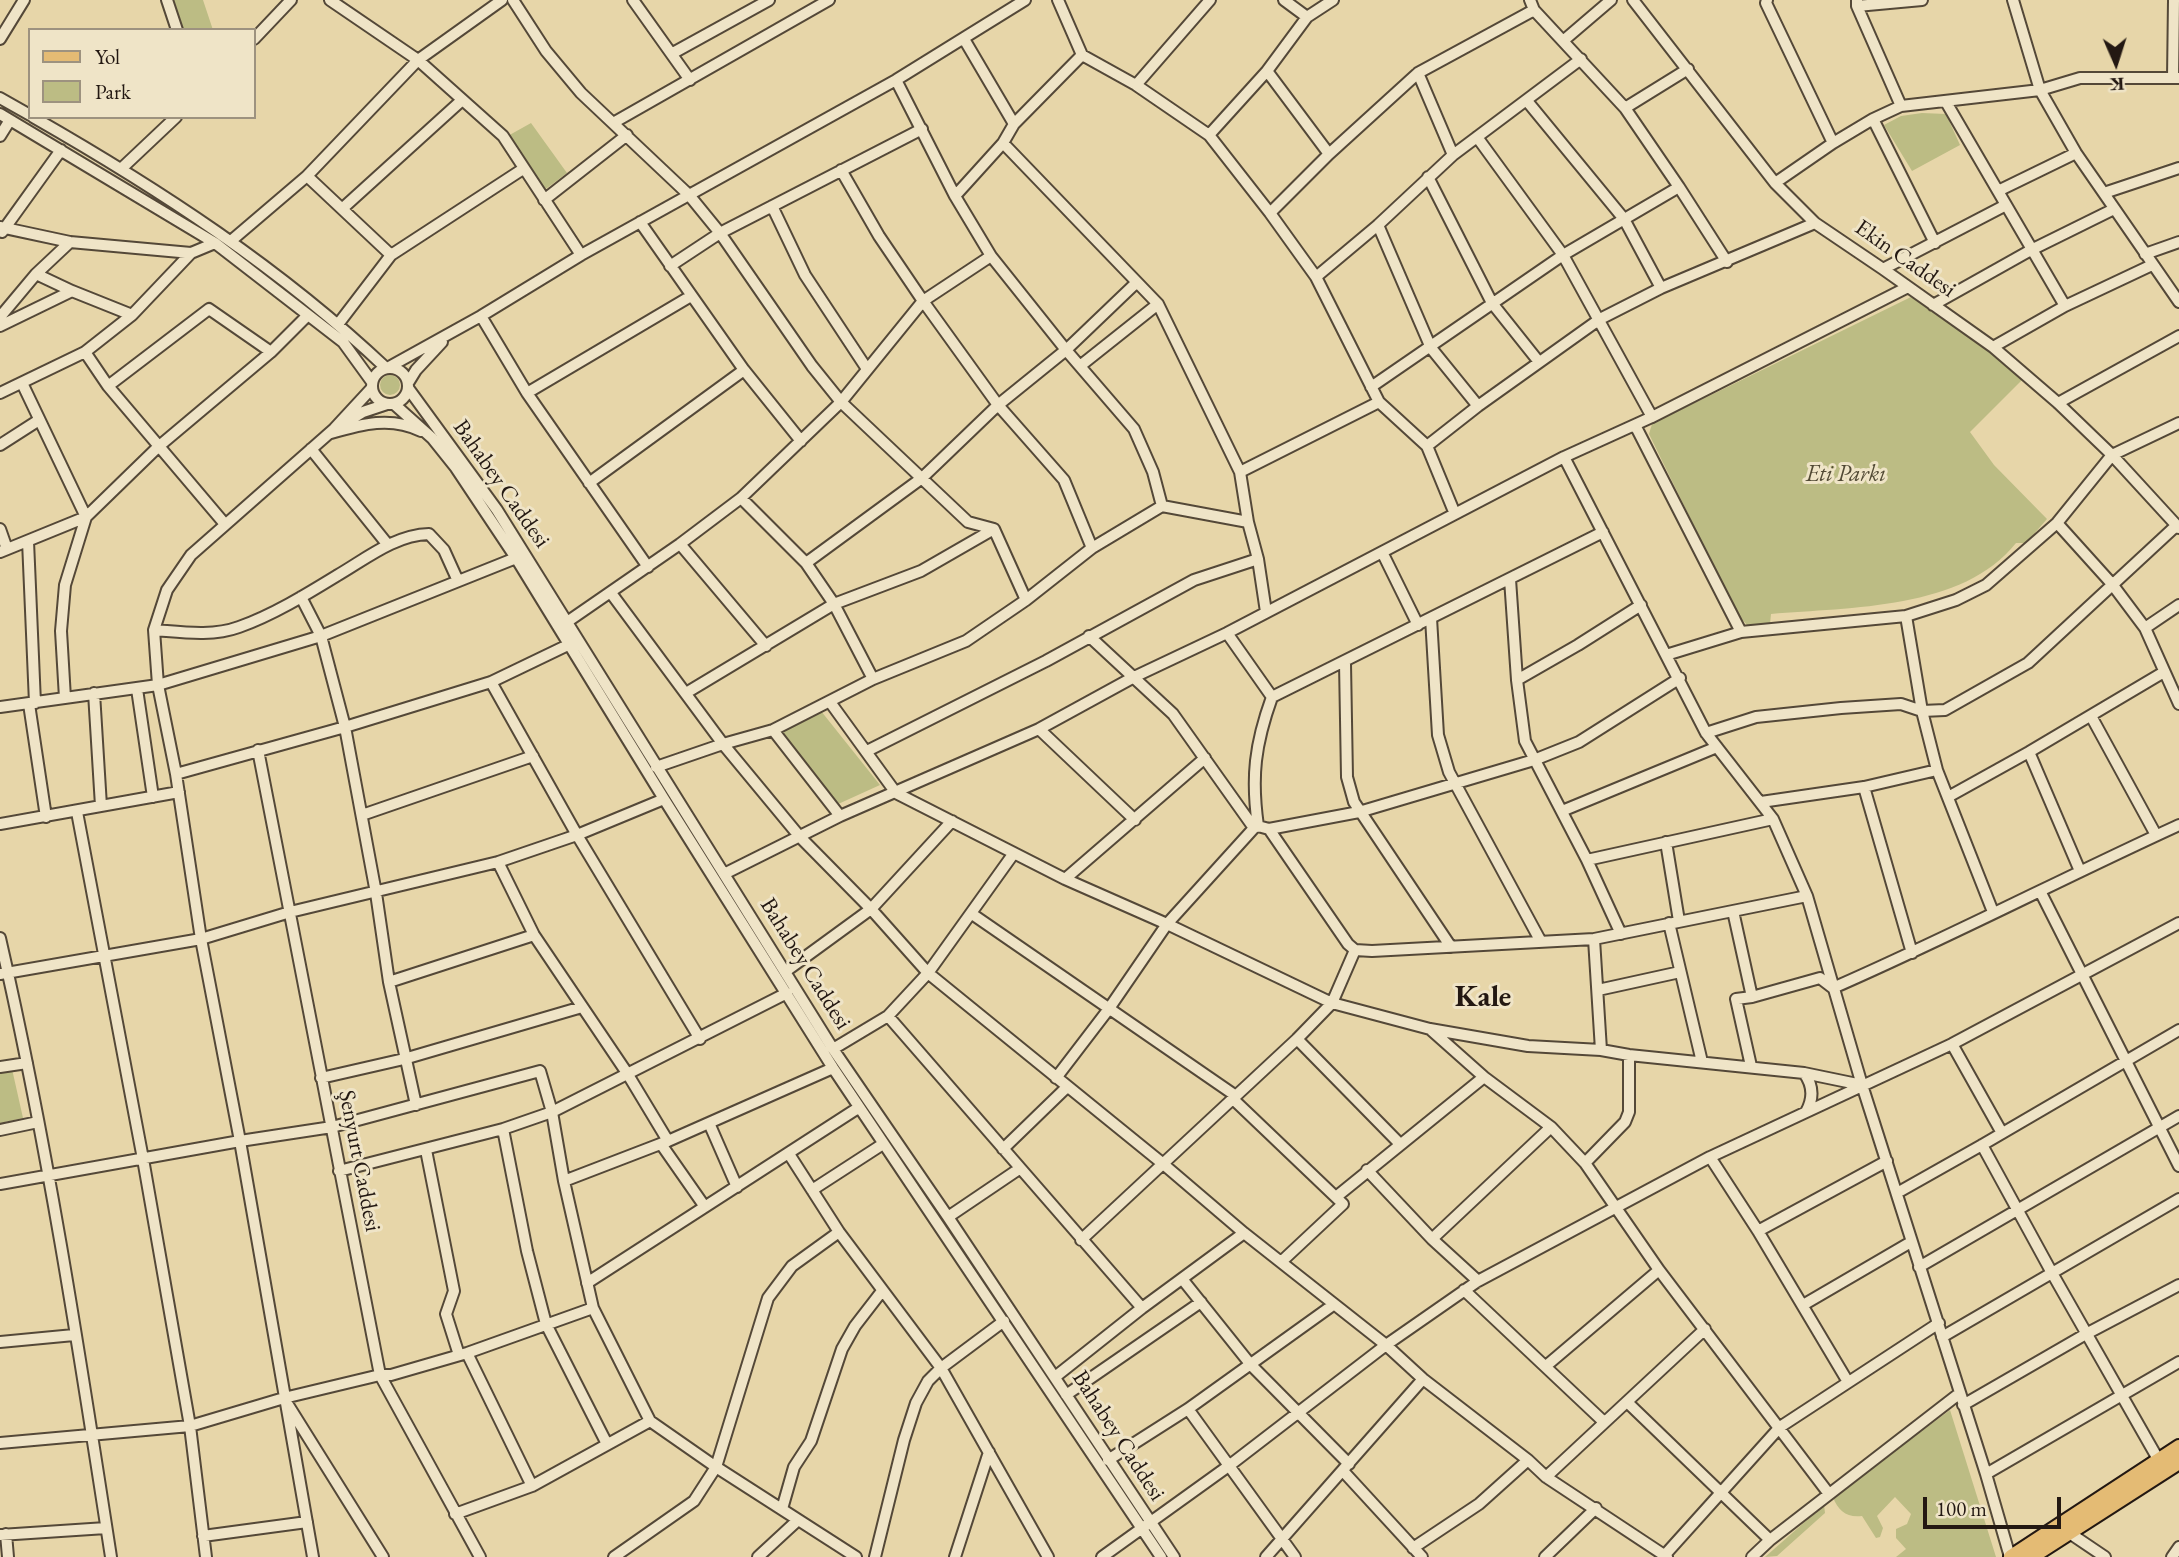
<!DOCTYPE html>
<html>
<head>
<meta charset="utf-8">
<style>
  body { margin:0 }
  #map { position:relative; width:2179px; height:1557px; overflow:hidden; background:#e7d6a9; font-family:"EB Garamond",serif }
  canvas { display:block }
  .legend { position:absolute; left:28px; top:28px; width:228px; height:91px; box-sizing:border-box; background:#efe4c7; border:2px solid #9d927f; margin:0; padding:9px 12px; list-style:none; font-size:21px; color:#231812 }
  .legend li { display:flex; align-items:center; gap:14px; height:35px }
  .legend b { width:35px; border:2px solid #9d927f }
  .north { position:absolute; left:2081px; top:28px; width:70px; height:70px; -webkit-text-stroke:5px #efe4c7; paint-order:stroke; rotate:177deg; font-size:19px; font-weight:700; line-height:28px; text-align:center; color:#231812 }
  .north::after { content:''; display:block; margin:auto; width:24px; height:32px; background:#231812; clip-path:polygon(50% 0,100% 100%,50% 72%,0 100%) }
  .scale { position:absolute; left:1923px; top:1497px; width:138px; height:32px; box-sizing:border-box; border:4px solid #231812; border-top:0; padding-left:9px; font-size:21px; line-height:24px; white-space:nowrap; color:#231812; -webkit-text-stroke:5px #efe4c7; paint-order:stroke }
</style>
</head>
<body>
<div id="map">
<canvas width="2179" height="1557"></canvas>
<ul class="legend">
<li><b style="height:9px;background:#e4bb74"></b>Yol</li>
<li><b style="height:19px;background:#bcbc84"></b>Park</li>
</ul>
<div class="north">K</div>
<div class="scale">100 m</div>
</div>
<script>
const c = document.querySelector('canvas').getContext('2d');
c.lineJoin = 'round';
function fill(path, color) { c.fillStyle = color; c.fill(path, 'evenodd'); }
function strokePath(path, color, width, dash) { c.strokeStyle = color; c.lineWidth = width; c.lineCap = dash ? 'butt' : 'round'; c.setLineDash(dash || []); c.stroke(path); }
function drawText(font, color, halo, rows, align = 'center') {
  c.font = font + ' "EB Garamond",serif'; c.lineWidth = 6; c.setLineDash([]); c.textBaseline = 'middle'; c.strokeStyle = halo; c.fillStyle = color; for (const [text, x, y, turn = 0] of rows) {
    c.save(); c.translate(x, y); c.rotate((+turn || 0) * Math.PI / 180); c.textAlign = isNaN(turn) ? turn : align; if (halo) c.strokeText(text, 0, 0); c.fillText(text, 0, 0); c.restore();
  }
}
fill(new Path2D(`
  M 173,0 L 203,0 L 213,30 L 182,30 Z
  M 1922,113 L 1946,114 L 1960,145 L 1912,171 L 1884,125 L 1901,116 Z
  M 531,123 L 567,173 L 543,191 L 506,137 Z
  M 1911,297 L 1967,333 L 2024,378 L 1970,432 L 1994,465 L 2047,519 L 2026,543 L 2016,543 C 1963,610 1850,607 1771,614 L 1770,624 L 1748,626 L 1737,614 L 1649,434 L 1652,424 Z
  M380 385a10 10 0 1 1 20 0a10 10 0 1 1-20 0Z
  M 821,711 L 880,785 L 836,805 L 779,731 Z
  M 12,1069 L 23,1118 L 0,1123 L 0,1071 Z
  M 1950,1410 L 1996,1557 L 1896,1557 L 1906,1549 L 1896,1538 L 1896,1529 L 1907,1524 L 1911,1514 L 1895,1497 L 1877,1516 L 1883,1528 L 1880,1537 L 1876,1538 L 1862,1516 C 1847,1518 1838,1511 1833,1497 Z
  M 1824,1505 L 1825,1513 L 1777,1556 L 1765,1557 Z`), '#bcbc84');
const minor = new Path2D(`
  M 167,0 L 177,30
  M 330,0 L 418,60 L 503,136 L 581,255
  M 513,0 L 546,51 L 581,93 L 689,195 L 720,233 L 812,366 L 841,402 L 968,522 L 994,529 L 1026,600
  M 633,0 L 690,80
  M 1058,0 L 1082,55 L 1136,85 L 1209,135 L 1270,213 L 1316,277 L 1379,402 L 1427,446 L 1455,514
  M 1284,0 L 1307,17
  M 1530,0 L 1534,10 L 1625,108 L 1679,187 L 1727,262
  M 1633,0 L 1775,183 L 1815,223 L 1883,269 L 1993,347 L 2058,403 L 2112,455 L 2179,528
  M 1767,0 L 1766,3 L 1833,143
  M 1857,0 L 1857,6 L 1901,106
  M 2013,0 L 2040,90 L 2076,153 L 2179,302
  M 1857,6 L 1922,0
  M 0,39 L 24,0
  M 254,39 L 291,0
  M 964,39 L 1014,124
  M 1563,41 L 1611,0
  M 673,53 L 769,0
  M 1267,71 L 1329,154
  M 1418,73 L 1453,155
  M 2173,78 L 2174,0
  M 896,80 L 955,196 L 991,256 L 1066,350 L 1134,429 L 1153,472 L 1162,506
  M 1136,85 L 1210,0
  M 0,98 L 30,115
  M 1527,101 L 1624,219 L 1661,288
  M 1946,102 L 2065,306
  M 1625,108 L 1688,69
  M 0,114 L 215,243 L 343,342 L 372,382
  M 33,117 C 159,189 280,268 386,368
  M 1873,119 L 1935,243
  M 613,123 L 829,0
  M 1209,135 L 1267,71 L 1307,17 L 1333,0
  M 0,136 L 10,120
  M 1477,137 L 1563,255 L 1652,417
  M 1003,143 L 1158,304 L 1240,472 L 1248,522 L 1258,559 L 1266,612
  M 122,168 L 176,117
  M 841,170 L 879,236 L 923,301 L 998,405 L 1064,480 L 1092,548
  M 307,176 L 391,255
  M 1428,177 L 1492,303 L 1539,362
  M 1775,183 L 1833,143 L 1873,119 L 1901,106 L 2040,90 L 2080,78 L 2179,78
  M 1998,191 L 2076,153
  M 2104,193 L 2179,168
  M 955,196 L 1003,143 L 1014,124 L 1082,55
  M 544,200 L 627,135
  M 772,206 L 805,275 L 867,369
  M 343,208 L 461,101
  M 1270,213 L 1329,154 L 1418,73 L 1534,10
  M 640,222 L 744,370 L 801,441
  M 1378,225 L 1431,348 L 1478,406
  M 0,227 L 70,242 L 191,253
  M 2,232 L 61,150
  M 232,240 L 307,176 L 418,60 L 502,0
  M 2145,254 L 2179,242
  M 670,266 L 720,233 L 922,129
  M 1883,269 L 2006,205
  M 36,274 L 72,291 L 132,315
  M 1316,277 L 1378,225 L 1453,155 L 1581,59
  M 1933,305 L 2031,250 L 2114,209
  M 481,316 L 527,393 L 648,567
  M 0,317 L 36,274 L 70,242
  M 339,323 L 391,255 L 523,169
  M 0,326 L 72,291
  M 1993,347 L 2065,306 L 2152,265
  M 85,352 L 108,386 L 224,523
  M 1080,366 L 1158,304
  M 389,367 L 481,316 L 581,255 L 896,80 L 1025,0
  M372 386a18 18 0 1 1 36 0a18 18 0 1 1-36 0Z
  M 22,383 L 86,517 L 65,585 L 61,631 L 65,698
  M 408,383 L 416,370 L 442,342
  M 108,386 L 209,309 L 271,352
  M 1371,387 L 1563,255 L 1679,187
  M 408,388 L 497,510 L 833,1049 L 948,1217 L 1174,1557
  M 0,393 L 85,352 L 132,315 L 191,253 L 215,243
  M 527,393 L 691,296
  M 2058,403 L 2179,336
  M 394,404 L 432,438 L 456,468 L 516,558 L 664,799 L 833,1068 L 1161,1557
  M 345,423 L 363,412 L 387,404
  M 1635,425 L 1741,632
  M 331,433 C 362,424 391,416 421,431
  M 0,445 L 39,420
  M 1427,446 L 1478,406 L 1600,319 L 1661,288 L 1815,223
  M 311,449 L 388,545
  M 1564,457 L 1706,733 L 1773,819 L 1807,896 L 1862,1085 L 1986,1474 L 2010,1557
  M 1240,472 L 1379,402
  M 589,483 L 744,370
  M 741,498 L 806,563 L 834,604 L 873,679
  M 2057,523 L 2112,584 L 2145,628 L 2179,704
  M 0,529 L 7,549
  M 28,541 L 35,703
  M 680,544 L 766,646
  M 0,552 L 86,517 L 158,447 L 271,352 L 307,316
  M 1382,552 L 1418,625
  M 806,563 L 922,478 L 998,405 L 1066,350 L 1136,283
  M 1510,579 L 1517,680 L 1525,741 L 1587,860 L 1621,934
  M 611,593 L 723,744 L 800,837 L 871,909 L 928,973 L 1162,1163 L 1244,1233 L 1386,1345 L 1423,1379 L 1528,1460 L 1546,1477 L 1667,1557
  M 301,597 L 321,636 L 345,727 L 376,893 L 389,982 L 416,1105
  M 1906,616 L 1922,711 L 1937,770 L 1993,912
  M 1431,618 L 1438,735 L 1449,772 L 1540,940
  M 567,622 L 680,544 L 741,498 L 841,402 L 923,301 L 991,256
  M 2145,628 L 2179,605
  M 154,630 C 181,632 212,637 239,627 C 273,615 307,594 338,575 C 367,558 395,535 429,534 L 444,550 L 458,581
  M 1227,633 L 1272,697
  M 1089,636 L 1173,714 L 1254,828
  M 1666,655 L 1741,632 L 1906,616 L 1956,600 L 1986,585 L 2057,523 L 2112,455 L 2179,423
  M 1345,663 L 1347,777 L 1354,802 L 1451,947
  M 1517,680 L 1578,645 L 1641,605
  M 491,682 L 577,835 L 700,1039
  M 137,689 L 153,797
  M 94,693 L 101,806
  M 686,693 L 834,604 L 921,571 L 994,529
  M 830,702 L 896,793 L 1065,879 L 1167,924 L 1332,1003 L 1430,1029 L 1528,1046 L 1601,1050 L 1629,1055 L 1804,1073 L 1862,1085
  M 29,704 L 46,817
  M 0,707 L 158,685 L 321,636 L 516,558
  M 2091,716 L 2156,835
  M 1039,729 L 1135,820
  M 773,730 L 840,816
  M 1706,733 L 1756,717 L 1841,708 L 1901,704 L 1922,711 L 1945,710 L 2028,663 L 2177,525
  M 258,750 L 380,1375 L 480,1557
  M 867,751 L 1046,661 L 1194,580 L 1258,559
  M 2029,752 L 2080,871
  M 656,767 L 723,744 L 773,730 L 873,679 L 966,641 L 1026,600 L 1092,548 L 1162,506 L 1248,522
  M 176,774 L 345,727 L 491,682 L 570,644
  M 1864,787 L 1912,953
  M 1948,797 L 2029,752 L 2164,672
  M 1761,802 L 1864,787 L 1937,770
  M 1562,811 L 1717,747
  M 77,812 L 143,1159 L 190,1426 L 206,1557
  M 362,815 L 533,756
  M 0,824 L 179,792
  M 1258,826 C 1251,777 1255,744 1272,697 L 1603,532
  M 1269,829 L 1348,944 L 1355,950 L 1372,951 L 1594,939 L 1807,896
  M 1666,842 L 1679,921
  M 1587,860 L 1773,819
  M 498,862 L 534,935 L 627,1073 L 668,1141
  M 724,874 L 840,816 L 1039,729 L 1134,677 L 1227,633 L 1564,457 L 1652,417 L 1908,287
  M 1065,879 L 1205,758
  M 2040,891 L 2179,1166
  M 1733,911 L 1752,997
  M 972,914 L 1236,1096
  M 1669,923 L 1702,1062
  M 0,938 C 47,1142 79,1350 111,1557
  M 1594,939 L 1601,1050
  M 786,971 L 871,909 L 952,821
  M 0,974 L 201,939 L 290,912 L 498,862 L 577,835 L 664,799
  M 389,982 L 534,935
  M 1598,990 L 1680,972
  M 888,1016 L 1142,1308
  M 1430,1029 L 1484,1077 L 1551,1127 L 1585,1163 L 1659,1270 L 1829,1494
  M 1297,1039 L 1400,1144
  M 1952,1044 L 2002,1133
  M 833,1049 L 888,1016 L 928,973 L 1014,853
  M 1751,1066 L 1736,999 L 1752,997 L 1820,978 L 1833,988 C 1950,937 2063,878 2179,825
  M 0,1067 L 27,1063
  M 1804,1073 C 1813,1085 1814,1098 1806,1112
  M 321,1078 L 404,1059 L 582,1007
  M 1056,1078 L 1108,1010 L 1167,924 L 1254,828 L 1258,826 L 1269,829 L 1359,812 L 1534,760 L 1579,742 L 1680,678
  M 1233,1099 L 1343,1204 L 1281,1262
  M 709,1123 L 737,1187
  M 503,1129 L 527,1251 L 546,1324 L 607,1444
  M 0,1130 L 38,1122
  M 661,1144 L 705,1207
  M 1982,1145 L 2052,1273 L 2158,1459
  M 1003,1149 L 1067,1087
  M 426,1150 L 454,1291 L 446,1314 L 459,1355
  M 789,1154 L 839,1232 L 941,1368 L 1048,1557
  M 1710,1157 L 1758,1231 L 1848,1382
  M 1585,1163 L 1625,1122 L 1629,1112 L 1629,1055
  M 1367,1170 L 1432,1239 L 1478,1281
  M 339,1171 L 503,1129 L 552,1112 L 787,993
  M 564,1181 L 668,1141 L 833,1068
  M 0,1184 L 240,1141 L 332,1127 L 540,1071 L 552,1112 L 564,1181 L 593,1308 L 650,1421 L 716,1467 L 856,1557
  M 812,1190 L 883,1144
  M 1897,1193 L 1982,1145 L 2179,1030
  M 1336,1197 L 1484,1077
  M 948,1217 L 1019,1169
  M 1758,1231 L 1887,1161
  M 1432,1239 L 1551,1127
  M 1081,1240 L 1297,1039 L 1332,1003 L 1355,950
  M 1919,1267 L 2179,1116
  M 1183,1280 L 1251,1365 L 1349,1464
  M 587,1283 L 858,1108
  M 1464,1290 L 1604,1422
  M 1803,1305 L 1911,1242
  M 1942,1337 L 2179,1199
  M 0,1342 L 74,1335
  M 467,1353 L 532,1486
  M 1546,1366 L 1659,1270
  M 1055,1377 L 1142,1308 L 1244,1233
  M 1066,1395 L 1201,1302
  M 1627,1402 L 1770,1540
  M 288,1405 L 383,1557
  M 1963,1405 L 2086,1334 L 2179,1285
  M 1188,1409 L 1295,1557
  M 0,1443 L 190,1426 L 284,1398 L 380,1375 L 391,1375 L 467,1353 L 593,1308
  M 1108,1460 L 1188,1409 L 1333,1305
  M 1343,1471 L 1422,1557
  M 1986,1474 L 2179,1362
  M 1546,1477 L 1705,1329
  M 782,1509 L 794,1467 L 811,1441 L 842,1349 L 855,1326 L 882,1291
  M 455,1514 L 532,1486 L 650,1421
  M 2068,1532 L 2105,1557
  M 6,1534 L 8,1557
  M 0,1535 L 106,1528
  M 203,1536 L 307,1522
  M 1413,1548 L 1479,1504 L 1528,1460
  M 313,1557 L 240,1141 L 201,939 L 176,774 L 158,685 L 154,630 L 167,590 L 191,555 L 334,429 L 371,389
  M 614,1557 L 694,1501 L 716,1467 L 768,1298 L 792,1266 L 839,1232
  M 758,1557 L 798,1520
  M 875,1557 L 904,1440 L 916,1403 L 928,1381 L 941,1368 L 1004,1321
  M 955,1557 L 989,1452
  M 1102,1557 L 1230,1465 L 1386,1345 L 1478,1281 L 1710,1157 L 1952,1044 L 2179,923
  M 1266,1557 L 1423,1379
  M 1545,1557 L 1596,1508
  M 1663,1557 L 1780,1427 L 1939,1323
  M 1752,1557 L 1770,1540 L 1960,1393
  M 2172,1557 L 2179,1547`);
const major = new Path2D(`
  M 2011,1557 L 2179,1447
  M 2031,1557 L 2179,1462`);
strokePath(minor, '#544838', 14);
strokePath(major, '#231812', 18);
strokePath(minor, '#efe4c7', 10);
strokePath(major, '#e4bb74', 14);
drawText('23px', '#231812', '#efe4c7', [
  ["Ekin Caddesi",1905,259,35],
  ["Bahabey Caddesi",501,484,55],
  ["Bahabey Caddesi",805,964,58],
  ["Şenyurt Caddesi",359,1161,79],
  ["Bahabey Caddesi",1118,1436,57]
]);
drawText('italic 23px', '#514934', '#efe4c7', [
  ["Eti Parkı",1846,475]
]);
drawText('bold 30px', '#231812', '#efe4c7', [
  ["Kale",1483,998]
]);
</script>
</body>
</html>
